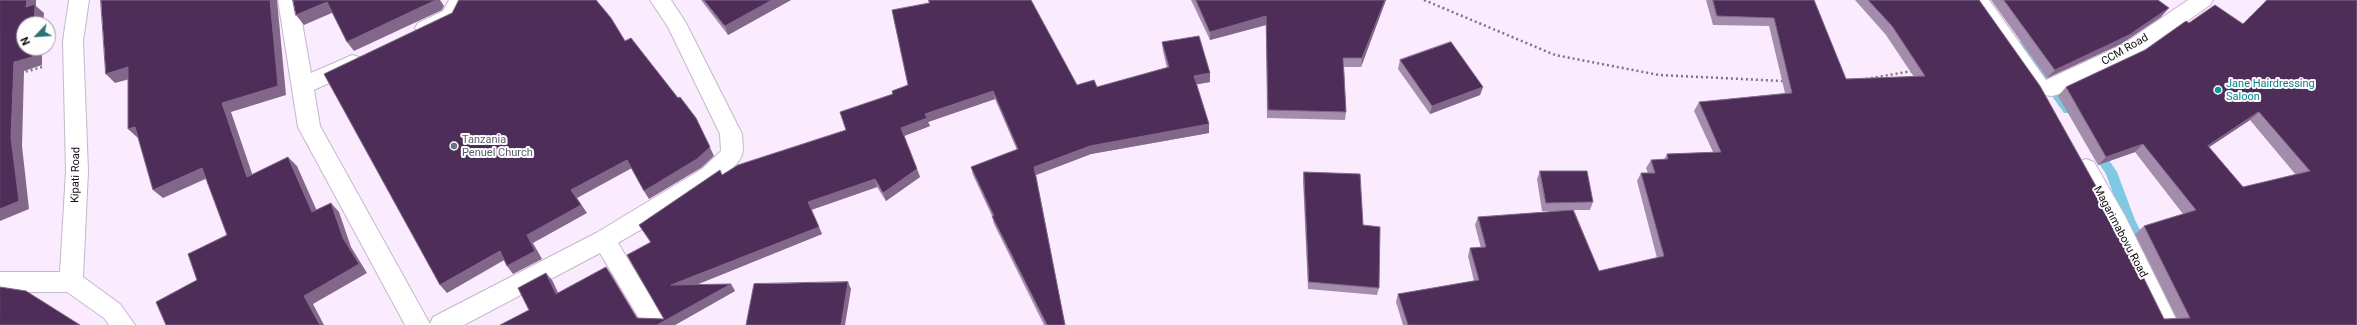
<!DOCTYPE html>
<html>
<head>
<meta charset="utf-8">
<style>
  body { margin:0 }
  #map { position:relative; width:2357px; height:325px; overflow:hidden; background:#faebff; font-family:Roboto,sans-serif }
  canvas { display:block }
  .north { position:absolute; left:16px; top:16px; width:40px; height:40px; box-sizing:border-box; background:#fefefe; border:1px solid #a09ea0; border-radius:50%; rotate:245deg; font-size:11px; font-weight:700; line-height:16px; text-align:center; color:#120d14 }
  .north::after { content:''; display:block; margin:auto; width:14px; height:18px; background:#2a7473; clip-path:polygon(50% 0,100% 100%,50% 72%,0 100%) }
</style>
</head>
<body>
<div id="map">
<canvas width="2357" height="325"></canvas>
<div class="north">N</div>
</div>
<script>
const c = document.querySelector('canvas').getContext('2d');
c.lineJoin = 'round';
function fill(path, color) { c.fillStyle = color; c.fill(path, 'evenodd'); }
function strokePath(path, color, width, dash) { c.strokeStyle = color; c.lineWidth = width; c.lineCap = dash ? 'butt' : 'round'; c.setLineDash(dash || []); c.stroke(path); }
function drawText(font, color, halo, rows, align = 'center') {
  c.font = font + ' Roboto,sans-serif'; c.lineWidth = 4; c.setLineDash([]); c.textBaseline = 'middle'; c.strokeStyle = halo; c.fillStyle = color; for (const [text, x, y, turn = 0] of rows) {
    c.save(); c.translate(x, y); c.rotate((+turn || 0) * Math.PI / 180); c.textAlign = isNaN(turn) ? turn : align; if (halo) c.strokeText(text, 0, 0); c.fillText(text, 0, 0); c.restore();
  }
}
fill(new Path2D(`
  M 2019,41 C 2032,45 2063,93 2072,107 L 2074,110 L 2072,113 L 2064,113 L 2029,64 L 2015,48 L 2013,45 Z
  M 2096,145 L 2100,147 L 2117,172 L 2135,220 L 2149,248 L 2147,252 L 2143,253 L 2139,252 L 2123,221 L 2106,174 L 2090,150 L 2092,147 Z`), '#7fc9e2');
const minor = new Path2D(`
  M 69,0 L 89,0 L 83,41 L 88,171 L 83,277 L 120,304 L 135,325 L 109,325 L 104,318 L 67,292 L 0,292 L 0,272 L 60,272 L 66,171 L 63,41 Z
  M 278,0 L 298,0 L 311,73 L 352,55 L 359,57 L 362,63 L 359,69 L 314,90 L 320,126 L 430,324 L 433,317 L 596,233 L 702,169 L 721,151 L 720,134 L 668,27 L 650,0 L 671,0 L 686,23 L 742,134 C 742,140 744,149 742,155 C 734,179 643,228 618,243 L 668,325 L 643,325 L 600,253 L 464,325 L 405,325 L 298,127 Z
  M 449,0 L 469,0 L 457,21 L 425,36 L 418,33 L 415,28 L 418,23 L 443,11 Z
  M 1968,0 L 1989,0 L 2046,80 L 2122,45 L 2188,0 L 2213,0 L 2210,5 L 2136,57 L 2059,94 L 2052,96 L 2034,94 Z
  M 2086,159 L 2094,162 L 2125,216 L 2179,325 L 2155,325 L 2109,229 L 2075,168 L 2078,162 Z`);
strokePath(minor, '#c5b7ca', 2);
strokePath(new Path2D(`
  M 1424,0 L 1555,55 L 1659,75 L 1783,81
  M 21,73 L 42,67
  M 1866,79 L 1912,71`), '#7d7481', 2.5, [2, 3]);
fill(minor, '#fff');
fill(new Path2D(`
  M 701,0 L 791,0 L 728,35 Z
  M 1191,0 L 1386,0 L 1361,67 L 1344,67 L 1346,112 L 1345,120 L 1267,118 L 1266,25 L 1210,40 Z
  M 1706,0 L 1814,0 L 1846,79 L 1914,77 L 1886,35 L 1855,0 L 1979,0 L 2164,319 L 2177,319 L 2135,234 L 2144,226 L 2183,214 L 2135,152 L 2098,165 L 2058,96 L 2066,87 L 2145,50 L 2189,23 L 2243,24 L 2267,0 L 2357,325 L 1403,325 L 1396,302 L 1398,294 L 1474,281 L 1468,256 L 1470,248 L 1481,248 L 1475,225 L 1478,217 L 1562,211 L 1542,211 L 1537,179 L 1540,171 L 1593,202 L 1590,210 L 1574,210 L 1599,271 L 1657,258 L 1637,181 L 1641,173 L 1648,173 L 1646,168 L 1651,160 L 1664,160 L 1667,154 L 1713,152 L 1694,111 L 1699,102 L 1785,93 L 1769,26 L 1713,25 ZM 2250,120 L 2296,175 L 2243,187 L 2209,147 Z
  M 1991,0 L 2158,0 L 2161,17 L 2121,44 L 2047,78 Z
  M 1162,42 L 1210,73 L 1210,82 L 1196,84 L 1209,133 L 1091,154 L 1036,175 L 1065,325 L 1044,325 L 994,224 L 992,216 L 973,175 L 971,167 L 1017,150 L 995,99 L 928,122 L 930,126 L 904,136 L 920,177 L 886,201 L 877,187 L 811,210 L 822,234 L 696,285 L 731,284 L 735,291 L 675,325 L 529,310 L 552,280 L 558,293 L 606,267 L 611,274 L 637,318 L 664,319 L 650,242 L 639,225 L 722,175 L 846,130 L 893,94 L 892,91 L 1077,85 L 1097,87 L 1167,68 L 1163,51 Z
  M 1400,60 L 1483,87 L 1480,95 L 1430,114 L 1398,69 Z
  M 1304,172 L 1363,225 L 1379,288 L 1377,295 L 1308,289 L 1303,180 Z`), '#a48cac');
fill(new Path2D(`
  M 27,0 L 36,0 L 36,6 L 44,13 L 43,24 L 34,24 L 26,7 Z
  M 270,0 L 277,0 L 286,95 L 231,112 L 256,185 L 247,177 L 222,103 Z
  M 436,0 L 440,0 L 444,6 L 442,10 L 354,51 L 347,42 Z
  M 772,0 L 791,0 L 728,35 L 725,26 Z
  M 1385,0 L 1386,0 L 1361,67 L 1362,58 Z
  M 327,2 L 334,12 L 304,25 L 296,15 Z
  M 2169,8 L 2161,17 L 2121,44 L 2047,78 L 2055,70 Z
  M 1266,16 L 1266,25 L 1210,40 L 1210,32 Z
  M 33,48 L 42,48 L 42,65 L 24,71 L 22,146 L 29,209 L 0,221 L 0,209 L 11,138 L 14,62 Z
  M 128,67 L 137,77 L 115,83 L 106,74 Z
  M 1210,73 L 1210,82 L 1194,85 L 1194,76 Z
  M 1483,87 L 1480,95 L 1430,114 L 1432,106 Z
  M 993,91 L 995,99 L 928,122 L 930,126 L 904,136 L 901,128 L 925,114 Z
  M 2259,112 L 2250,120 L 2199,154 L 2208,146 Z
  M 696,118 L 714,156 L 701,168 L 649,199 L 644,191 Z
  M 1209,124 L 1209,133 L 1091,154 L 1036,175 L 1034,167 L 1090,146 Z
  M 135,127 L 138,138 L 128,129 Z
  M 2143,144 L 2135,152 L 2098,165 L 2106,157 Z
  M 288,157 L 297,166 L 321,220 L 312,212 Z
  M 627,160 L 632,168 L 577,198 L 587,213 L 533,243 L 542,259 L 513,274 L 507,266 L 527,235 L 571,190 Z
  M 202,168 L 212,176 L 163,198 L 153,190 Z
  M 917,169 L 920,177 L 886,201 L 883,193 Z
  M 875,179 L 877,187 L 811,210 L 808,202 Z
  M 331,203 L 339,212 L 351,247 L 367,273 L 313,304 L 324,325 L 320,325 L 304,296 L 343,238 Z
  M 819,227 L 822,234 L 676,293 L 671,285 Z
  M 500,251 L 506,259 L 447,293 L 440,285 Z
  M 606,267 L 611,274 L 641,325 L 637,318 Z
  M 546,273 L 552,280 L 562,301 L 556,294 Z
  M 848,282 L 851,289 L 845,325 L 841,325 Z
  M 731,284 L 735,291 L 675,325 L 657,325 Z`), '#82678b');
const building = new Path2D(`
  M 0,0 L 27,0 L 26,7 L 35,4 L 34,24 L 24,24 L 24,48 L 33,48 L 32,57 L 14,62 L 11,138 L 19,201 L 0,209 Z
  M 101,0 L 270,0 L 278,86 L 222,103 L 247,177 L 288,157 L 312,212 L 331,203 L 343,238 L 359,264 L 304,296 L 320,325 L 166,325 L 156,302 L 197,280 L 188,254 L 227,235 L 202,168 L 153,190 L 135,127 L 128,129 L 128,67 L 106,74 Z
  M 293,0 L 436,0 L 347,42 L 327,2 L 296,15 Z
  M 459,0 L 596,0 L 611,18 L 625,41 L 631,38 L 678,98 L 680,97 L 696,118 L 710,147 L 697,159 L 644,191 L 627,160 L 571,190 L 581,205 L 527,235 L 535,251 L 507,266 L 500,251 L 440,285 L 324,74 L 452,13 Z
  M 704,0 L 772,0 L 725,26 Z
  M 929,0 L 1031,0 L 1077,85 L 1094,80 L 1097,87 L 1169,67 L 1162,42 L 1199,36 L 1210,73 L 1194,76 L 1209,124 L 1090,146 L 1034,167 L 1065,325 L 1047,325 L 992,216 L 994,216 L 971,167 L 1018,149 L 993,91 L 925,114 L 927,118 L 901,128 L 917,169 L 883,193 L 875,179 L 808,202 L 819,227 L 671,285 L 731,284 L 657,325 L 500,325 L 529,310 L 518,288 L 546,273 L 556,294 L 606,267 L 637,318 L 664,319 L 627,255 L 651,242 L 639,225 L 720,170 L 722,175 L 738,165 L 846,130 L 840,112 L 893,94 L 892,91 L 908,85 L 892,10 L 929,3 Z
  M 1196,0 L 1385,0 L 1362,58 L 1343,58 L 1346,112 L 1268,110 L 1266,16 L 1210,32 Z
  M 1713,0 L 1814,0 L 1846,79 L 1925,76 L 1892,26 L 1868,0 L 1979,0 L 2040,86 L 2116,222 L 2164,319 L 2190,318 L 2144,226 L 2196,210 L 2143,144 L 2106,157 L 2066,87 L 2145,50 L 2186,21 L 2189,23 L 2215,5 L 2243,24 L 2267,0 L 2357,0 L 2357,325 L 1408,325 L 1398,294 L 1479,280 L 1470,248 L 1486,247 L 1478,217 L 1573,210 L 1599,271 L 1664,256 L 1641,173 L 1655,173 L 1651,160 L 1668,159 L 1667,154 L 1721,152 L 1699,102 L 1792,93 L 1774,18 L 1717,16 ZM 2259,112 L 2310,171 L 2243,187 L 2208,146 Z
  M 2004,0 L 2158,0 L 2169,8 L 2129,35 L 2055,70 Z
  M 1451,42 L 1483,87 L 1432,106 L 1400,60 Z
  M 1540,171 L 1587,171 L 1593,202 L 1546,203 Z
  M 1304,172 L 1360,174 L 1363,225 L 1380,227 L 1379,288 L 1309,282 Z
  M 848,282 L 841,325 L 746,325 L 754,284 Z
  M 0,287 L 26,291 L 80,325 L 0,325 Z`);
fill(building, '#4e2e59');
strokePath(building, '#82678b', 1);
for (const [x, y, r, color] of [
  [2218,90,4,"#0f9aa8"],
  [454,146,4,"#6b7280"]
]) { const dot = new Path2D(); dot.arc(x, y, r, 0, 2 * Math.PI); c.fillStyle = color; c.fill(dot); strokePath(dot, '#fefefe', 1.5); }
drawText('11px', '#120d14', '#fefefe', [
  ["CCM Road",2125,50,-30],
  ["Kipati Road",76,175,-89],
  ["Magarimabovu Road",2120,232,62]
]);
drawText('11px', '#0d838f', '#fefefe', [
  ["Jane Hairdressing",2226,84],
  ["Saloon",2226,97]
], 'left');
drawText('11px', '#5b616d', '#fefefe', [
  ["Tanzania",462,140],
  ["Penuel Church",462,153]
], 'left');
</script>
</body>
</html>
